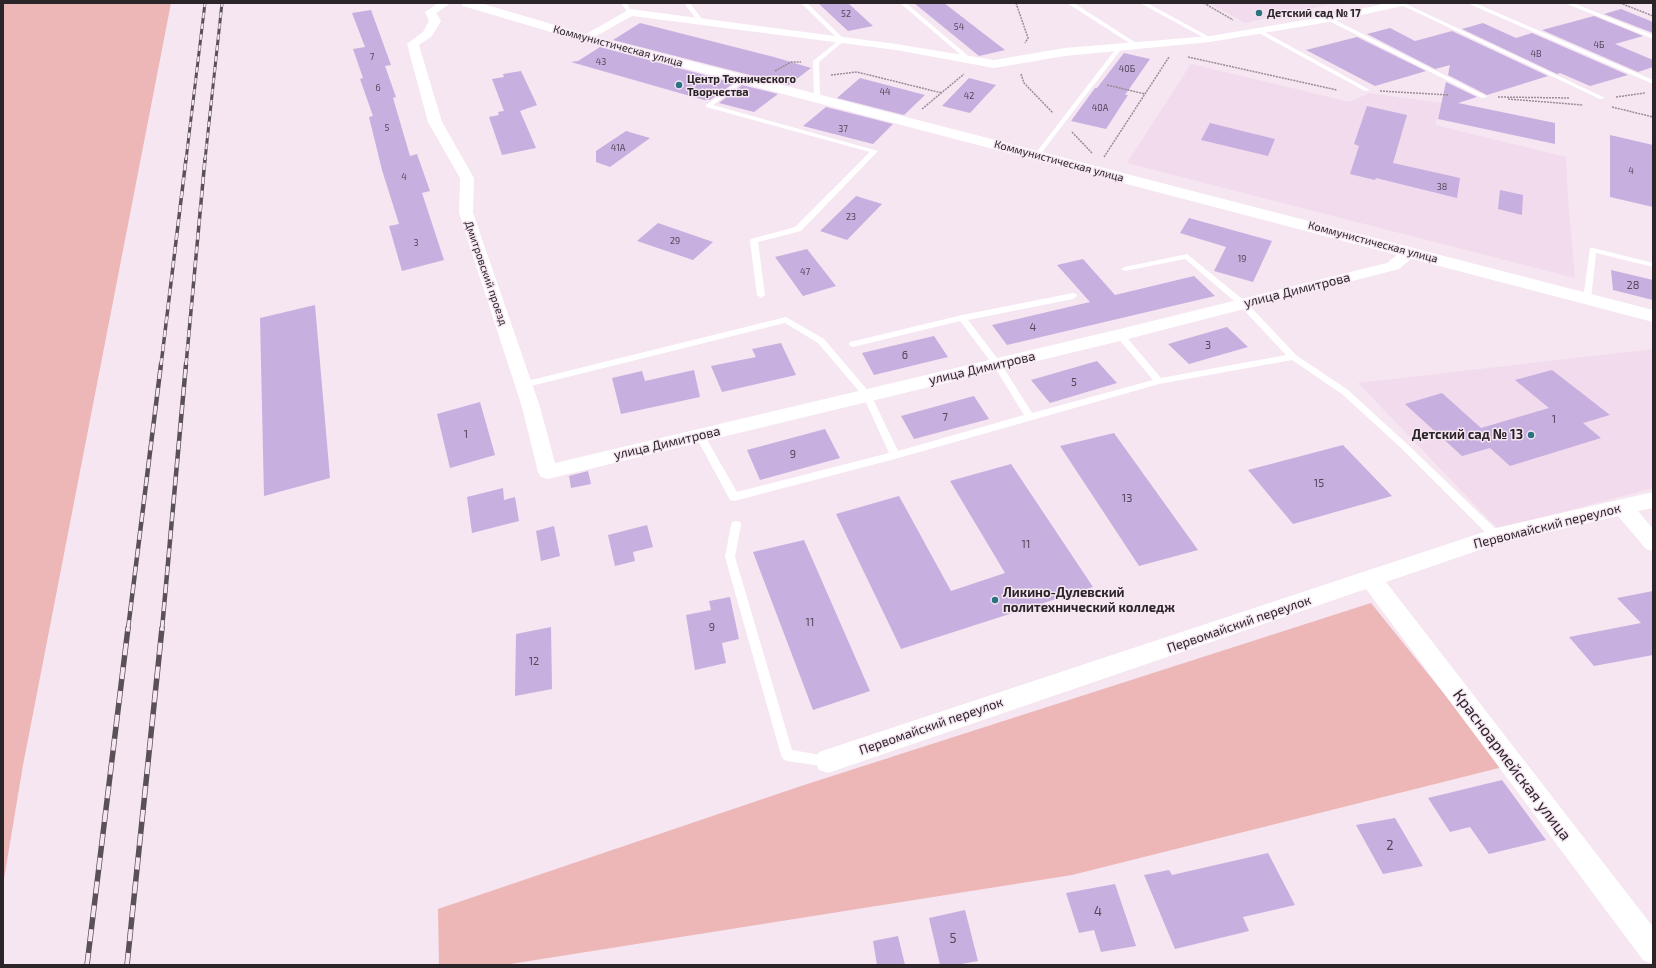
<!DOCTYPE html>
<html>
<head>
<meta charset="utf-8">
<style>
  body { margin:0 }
  #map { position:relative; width:1656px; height:968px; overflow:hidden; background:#f5e6f2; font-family:"Exo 2",sans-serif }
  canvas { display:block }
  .frame { position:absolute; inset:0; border:4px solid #2b252a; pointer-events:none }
</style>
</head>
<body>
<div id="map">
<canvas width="1656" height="968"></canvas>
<div class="frame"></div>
</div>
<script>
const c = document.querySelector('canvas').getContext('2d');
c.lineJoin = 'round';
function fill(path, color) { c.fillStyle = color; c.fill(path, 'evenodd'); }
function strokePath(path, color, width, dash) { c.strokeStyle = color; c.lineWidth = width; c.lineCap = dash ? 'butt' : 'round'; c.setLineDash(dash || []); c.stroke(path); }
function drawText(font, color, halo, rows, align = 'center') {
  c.font = font + ' "Exo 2",sans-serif'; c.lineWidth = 3; c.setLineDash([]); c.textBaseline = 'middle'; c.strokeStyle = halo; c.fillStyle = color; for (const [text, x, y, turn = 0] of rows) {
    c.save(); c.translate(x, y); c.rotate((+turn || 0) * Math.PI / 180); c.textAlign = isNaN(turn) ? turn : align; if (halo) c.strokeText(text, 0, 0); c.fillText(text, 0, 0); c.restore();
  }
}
fill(new Path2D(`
  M 1209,3 L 1336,3 L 1245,23 Z
  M 1191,64 L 1350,102 L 1369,93 L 1442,103 L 1435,125 L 1566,157 L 1568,199 L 1575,278 L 1127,163 Z
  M 1653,349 L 1653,488 L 1498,529 L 1358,383 Z`), '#f1dbed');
fill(new Path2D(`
  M 3,3 L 171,3 L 23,765 L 3,885 Z
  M 1371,603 L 1503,767 L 1072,875 L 504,965 L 439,965 L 438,909 L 801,786 Z`), '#edb7b7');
fill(new Path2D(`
  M 818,3 L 848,3 L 873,26 L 848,31 Z
  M 914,3 L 944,3 L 1005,50 L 979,56 Z
  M 1621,9 L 1653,22 L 1653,33 L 1604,14 Z
  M 371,10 L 391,65 L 385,66 L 396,97 L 393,98 L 410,156 L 417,154 L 430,191 L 422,193 L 444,260 L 402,271 L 389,226 L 399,224 L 382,170 L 369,117 L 373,116 L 360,79 L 363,78 L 353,49 L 365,47 L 352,13 Z
  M 1594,16 L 1643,36 L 1615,44 L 1653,60 L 1653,67 L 1638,72 L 1542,30 Z
  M 640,23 L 774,57 L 811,68 L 789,85 L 613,40 Z
  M 1483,23 L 1516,38 L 1532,33 L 1628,75 L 1590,86 L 1560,73 L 1557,74 L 1462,29 Z
  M 1390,28 L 1415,41 L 1452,31 L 1548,76 L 1487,95 L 1448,75 L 1450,65 L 1435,69 L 1367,34 Z
  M 1357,37 L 1426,71 L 1375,86 L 1306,50 Z
  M 600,47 L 734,83 L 710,100 L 704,100 L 571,62 L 578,61 Z
  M 1124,53 L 1150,59 L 1125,95 L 1128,95 L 1106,129 L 1071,121 L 1095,88 L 1097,88 Z
  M 521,71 L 537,105 L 520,111 L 536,148 L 502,155 L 489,117 L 499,115 L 498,112 L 504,111 L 492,79 L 504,77 L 503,74 Z
  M 860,78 L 925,95 L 904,115 L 837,98 Z
  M 969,78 L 996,85 L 970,113 L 942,106 Z
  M 1446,82 L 1477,97 L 1458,103 L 1555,123 L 1555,144 L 1438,119 Z
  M 742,85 L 778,94 L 754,112 L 719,103 Z
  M 1367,106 L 1407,115 L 1393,163 L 1460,178 L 1457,198 L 1376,178 L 1375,180 L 1350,174 L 1359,146 L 1354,144 Z
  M 826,107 L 893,124 L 873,144 L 803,126 Z
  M 1210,123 L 1275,139 L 1268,156 L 1201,140 Z
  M 626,131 L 650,138 L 610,167 L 596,162 L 596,151 Z
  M 1610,135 L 1653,145 L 1653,207 L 1610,197 Z
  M 1500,190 L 1523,195 L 1522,215 L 1498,209 Z
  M 856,196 L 882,204 L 847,240 L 820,231 Z
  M 1189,218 L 1272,241 L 1253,282 L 1214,271 L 1226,247 L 1180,233 Z
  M 658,223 L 713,242 L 693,260 L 637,241 Z
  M 807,249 L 836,286 L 803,296 L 775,257 Z
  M 1083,259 L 1115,295 L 1194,276 L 1215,296 L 1007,345 L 992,325 L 1090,302 L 1057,265 Z
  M 1611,270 L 1653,280 L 1653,300 L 1613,290 Z
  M 315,305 L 330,478 L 264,496 L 260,318 Z
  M 1227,327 L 1248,347 L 1189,364 L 1168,344 Z
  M 934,336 L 948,357 L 874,375 L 862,353 Z
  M 781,343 L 796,375 L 722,392 L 711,366 L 756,357 L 752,349 Z
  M 1097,361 L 1117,383 L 1050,403 L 1031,380 Z
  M 694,370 L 700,397 L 621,414 L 612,378 L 642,371 L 645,381 Z
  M 1552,370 L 1610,415 L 1583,423 L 1601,438 L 1510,466 L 1490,448 L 1462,456 L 1405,404 L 1442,393 L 1481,428 L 1549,408 L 1515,380 Z
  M 974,396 L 989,419 L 914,439 L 901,416 Z
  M 480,402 L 495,455 L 450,468 L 437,414 Z
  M 825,429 L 840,458 L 760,480 L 747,450 Z
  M 1114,433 L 1198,550 L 1139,566 L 1060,446 Z
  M 1343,445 L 1392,496 L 1293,524 L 1248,470 Z
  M 1011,464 L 1093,587 L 901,649 L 836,514 L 899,496 L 951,591 L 1005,573 L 950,481 Z
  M 588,471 L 591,484 L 571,488 L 569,476 Z
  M 503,488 L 504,500 L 515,497 L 519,521 L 472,533 L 467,497 Z
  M 647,525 L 653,547 L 633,552 L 635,561 L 615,566 L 608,535 Z
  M 554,526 L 560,556 L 541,561 L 536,531 Z
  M 804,540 L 870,691 L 813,710 L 753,552 Z
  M 1653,591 L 1653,655 L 1594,666 L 1569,637 L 1641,623 L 1617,598 Z
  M 730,597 L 739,639 L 722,643 L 726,663 L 695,670 L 686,615 L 711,610 L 709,601 Z
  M 551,627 L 552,689 L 515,696 L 516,634 Z
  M 1502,780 L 1546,840 L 1489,854 L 1470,827 L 1450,832 L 1428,798 Z
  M 1395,818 L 1423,866 L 1383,874 L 1356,825 Z
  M 1268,853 L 1295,905 L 1243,917 L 1249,931 L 1175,949 L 1144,875 L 1169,870 L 1172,875 Z
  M 1115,884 L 1136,946 L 1101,952 L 1094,930 L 1079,933 L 1066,893 Z
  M 965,910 L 978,961 L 956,965 L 940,965 L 929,918 Z
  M 898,936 L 905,965 L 877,965 L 873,941 Z`), '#c7afdf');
strokePath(new Path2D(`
  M 1016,3 L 1028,38 L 1025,43
  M 1204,3 L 1233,20
  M 1620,3 L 1653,16
  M 1188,57 L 1337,90
  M 775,71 L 791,62 L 801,62
  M 1021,74 L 1024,83 L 1053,113
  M 831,75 L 857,72 L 942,93
  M 1107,85 L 1145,94
  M 1380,91 L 1449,95
  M 1498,97 L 1569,98
  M 1616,97 L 1645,93
  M 1508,99 L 1583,105
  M 1612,107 L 1653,117
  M 922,109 L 964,74
  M 1072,132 L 1092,153
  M 1104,157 L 1169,57`), '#988d96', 1.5, [2, 1]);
fill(new Path2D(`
  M 621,3 L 627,3 L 632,13 L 628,13 Z
  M 684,3 L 690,3 L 704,22 L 703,23 L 699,23 Z
  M 801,3 L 807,3 L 845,40 L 819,62 L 820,98 L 817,100 L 814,98 L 813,61 L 839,40 Z
  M 900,3 L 906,3 L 973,60 L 973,62 L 969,62 Z
  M 1067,3 L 1074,3 L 1139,45 L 1134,46 Z
  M 1140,3 L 1147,3 L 1213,39 L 1208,40 Z
  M 1397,3 L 1404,3 L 1605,98 L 1600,99 Z
  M 1467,3 L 1475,3 L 1653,80 L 1653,84 Z
  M 1565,3 L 1573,3 L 1653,35 L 1653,39 Z
  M 1329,17 L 1486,96 L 1487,97 L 1482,98 L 1327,20 L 1326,19 Z
  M 1257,30 L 1261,30 L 1370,90 L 1365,91 L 1257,32 Z
  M 1118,46 L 1123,47 L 1039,156 L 1035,156 L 1035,154 Z
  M 744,77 L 747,79 L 746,80 L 713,105 L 878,151 L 801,231 L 758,242 L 765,295 L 761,298 L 757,295 L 750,241 L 751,239 L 795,227 L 870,152 L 706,107 L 706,105 Z
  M 1590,248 L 1593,248 L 1653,263 L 1653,267 L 1596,253 L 1591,299 L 1587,302 L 1584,301 L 1583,299 Z
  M 1187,254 L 1246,302 L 1296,355 L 1348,390 L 1407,444 L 1500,533 L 1501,536 L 1500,539 L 1492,539 L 1401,448 L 1342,394 L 1292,360 L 1159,384 L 895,459 L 734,501 L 730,500 L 695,435 L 697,433 L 703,433 L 737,492 L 889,453 L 863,396 L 818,343 L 785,323 L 523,388 L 518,385 L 523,382 L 786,317 L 824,339 L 870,393 L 898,451 L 1024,415 L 994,366 L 960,321 L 853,347 L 850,346 L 849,344 L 850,342 L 962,315 L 1073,293 L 1076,294 L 1077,296 L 1073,299 L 968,320 L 1000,362 L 1032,413 L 1153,380 L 1117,337 L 1116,335 L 1120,332 L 1123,333 L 1161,378 L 1286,355 L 1240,306 L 1185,259 L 1125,271 L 1121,269 L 1125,267 Z
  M 736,521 L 740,522 L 741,525 L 735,557 L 792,750 L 832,757 L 834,761 L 832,765 L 828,767 L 787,761 L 783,759 L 781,755 L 725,557 L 731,525 L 732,522 Z`), '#fff');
fill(new Path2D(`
  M 438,3 L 451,3 L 436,13 L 441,21 L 432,36 L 419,45 L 442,122 L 474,178 L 473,213 L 540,407 L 555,463 L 1120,329 L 1387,263 C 1396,256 1405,246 1416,249 L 1419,252 L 1399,269 L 1120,341 L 548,479 L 541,477 L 538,472 L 522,407 L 459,213 L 460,178 L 428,122 L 407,44 L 423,32 L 429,21 L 425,12 Z
  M 1387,3 L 1407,3 L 1402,6 L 1329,22 L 1210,42 L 1065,56 L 994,68 L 896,50 L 632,16 L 589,40 L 585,41 L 579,38 L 630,9 L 896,44 L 994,60 L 1065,48 L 1210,36 L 1329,16 Z
  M 1653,492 L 1653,508 L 1638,511 L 1653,529 L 1653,551 L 1646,549 L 1618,516 L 1497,544 L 1386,582 L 1653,927 L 1653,964 L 1643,960 L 1366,589 L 828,773 L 819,770 L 815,761 L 819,752 L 828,749 L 1496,528 Z`), '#fff');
fill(new Path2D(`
  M 461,3 L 480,3 L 589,35 L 1653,310 L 1653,322 L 581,41 L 463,6 Z`), '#fff');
const railFar3 = new Path2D(`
  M 186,160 L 205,3
  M 205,160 L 222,3`);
const railFar2 = new Path2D(`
  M 161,365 L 186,159
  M 186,365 L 205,159`);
const railFar1 = new Path2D(`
  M 128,629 L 161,364
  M 162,629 L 186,364`);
const rail = new Path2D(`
  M 87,965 L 128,628
  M 127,965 L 162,628`);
strokePath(railFar3, '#5a5158', 3);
strokePath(railFar2, '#5a5158', 3.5);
strokePath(railFar1, '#5a5158', 4.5);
strokePath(rail, '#5a5158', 5.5);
strokePath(railFar3, '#f5e6f2', 2, [5.5]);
strokePath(railFar2, '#f5e6f2', 2.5, [7]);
strokePath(railFar1, '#f5e6f2', 3, [9]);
strokePath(rail, '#f5e6f2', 4, [12]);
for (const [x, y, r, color] of [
  [1259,13,4,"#2d7281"],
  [679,85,4,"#2d7281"],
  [1531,435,4,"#2d7281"],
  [995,600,4,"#2d7281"]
]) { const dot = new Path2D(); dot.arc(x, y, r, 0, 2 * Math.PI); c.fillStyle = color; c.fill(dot); strokePath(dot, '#f5e6f2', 1.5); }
drawText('9px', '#524857', null, [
  ["52",846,14],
  ["54",959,27],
  ["4Б",1599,45],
  ["4В",1536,54],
  ["7",372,57],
  ["43",601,62],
  ["40Б",1127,69],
  ["6",378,88],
  ["44",885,92],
  ["42",969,96],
  ["40А",1100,108],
  ["5",387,128],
  ["37",843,129],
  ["41А",618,148],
  ["4",1631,171],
  ["4",404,177],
  ["38",1442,187],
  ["23",851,217],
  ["29",675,241],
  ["3",416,243],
  ["19",1242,259],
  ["47",805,272]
]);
drawText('bold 11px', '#2b252a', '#f5e6f2', [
  ["Детский сад № 17",1267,13],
  ["Центр Технического",687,79],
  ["Творчества",687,92]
], 'left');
drawText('11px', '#2b252a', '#f5e6f2', [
  ["Коммунистическая улица",618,46,15],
  ["Коммунистическая улица",1059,161,15],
  ["Коммунистическая улица",1373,242,15],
  ["Дмитровский проезд",486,273,71]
]);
drawText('11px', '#524857', null, [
  ["28",1633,285],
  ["4",1033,327],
  ["3",1208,345],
  ["6",905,355],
  ["5",1074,382],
  ["7",945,417],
  ["1",1554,419],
  ["1",466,434],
  ["9",793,454],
  ["15",1319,483],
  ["13",1127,498],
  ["11",1026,544],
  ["11",810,622],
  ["9",712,627],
  ["12",534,661]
]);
drawText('13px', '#2b252a', '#f5e6f2', [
  ["улица Димитрова",1297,290,-14],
  ["улица Димитрова",982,368,-13],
  ["улица Димитрова",667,443,-13],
  ["Первомайский переулок",1547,526,-14],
  ["Первомайский переулок",1239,624,-19],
  ["Первомайский переулок",931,726,-19]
]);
drawText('bold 13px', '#2b252a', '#f5e6f2', [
  ["Детский сад № 13",1523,435],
  ["Ликино-Дулевский",1003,593,"left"],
  ["политехнический колледж",1003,608,"left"]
], 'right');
drawText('13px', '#524857', null, [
  ["2",1390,846],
  ["4",1098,912],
  ["5",953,939]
]);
drawText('16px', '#2b252a', '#f5e6f2', [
  ["Красноармейская улица",1512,765,53]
]);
</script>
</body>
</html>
